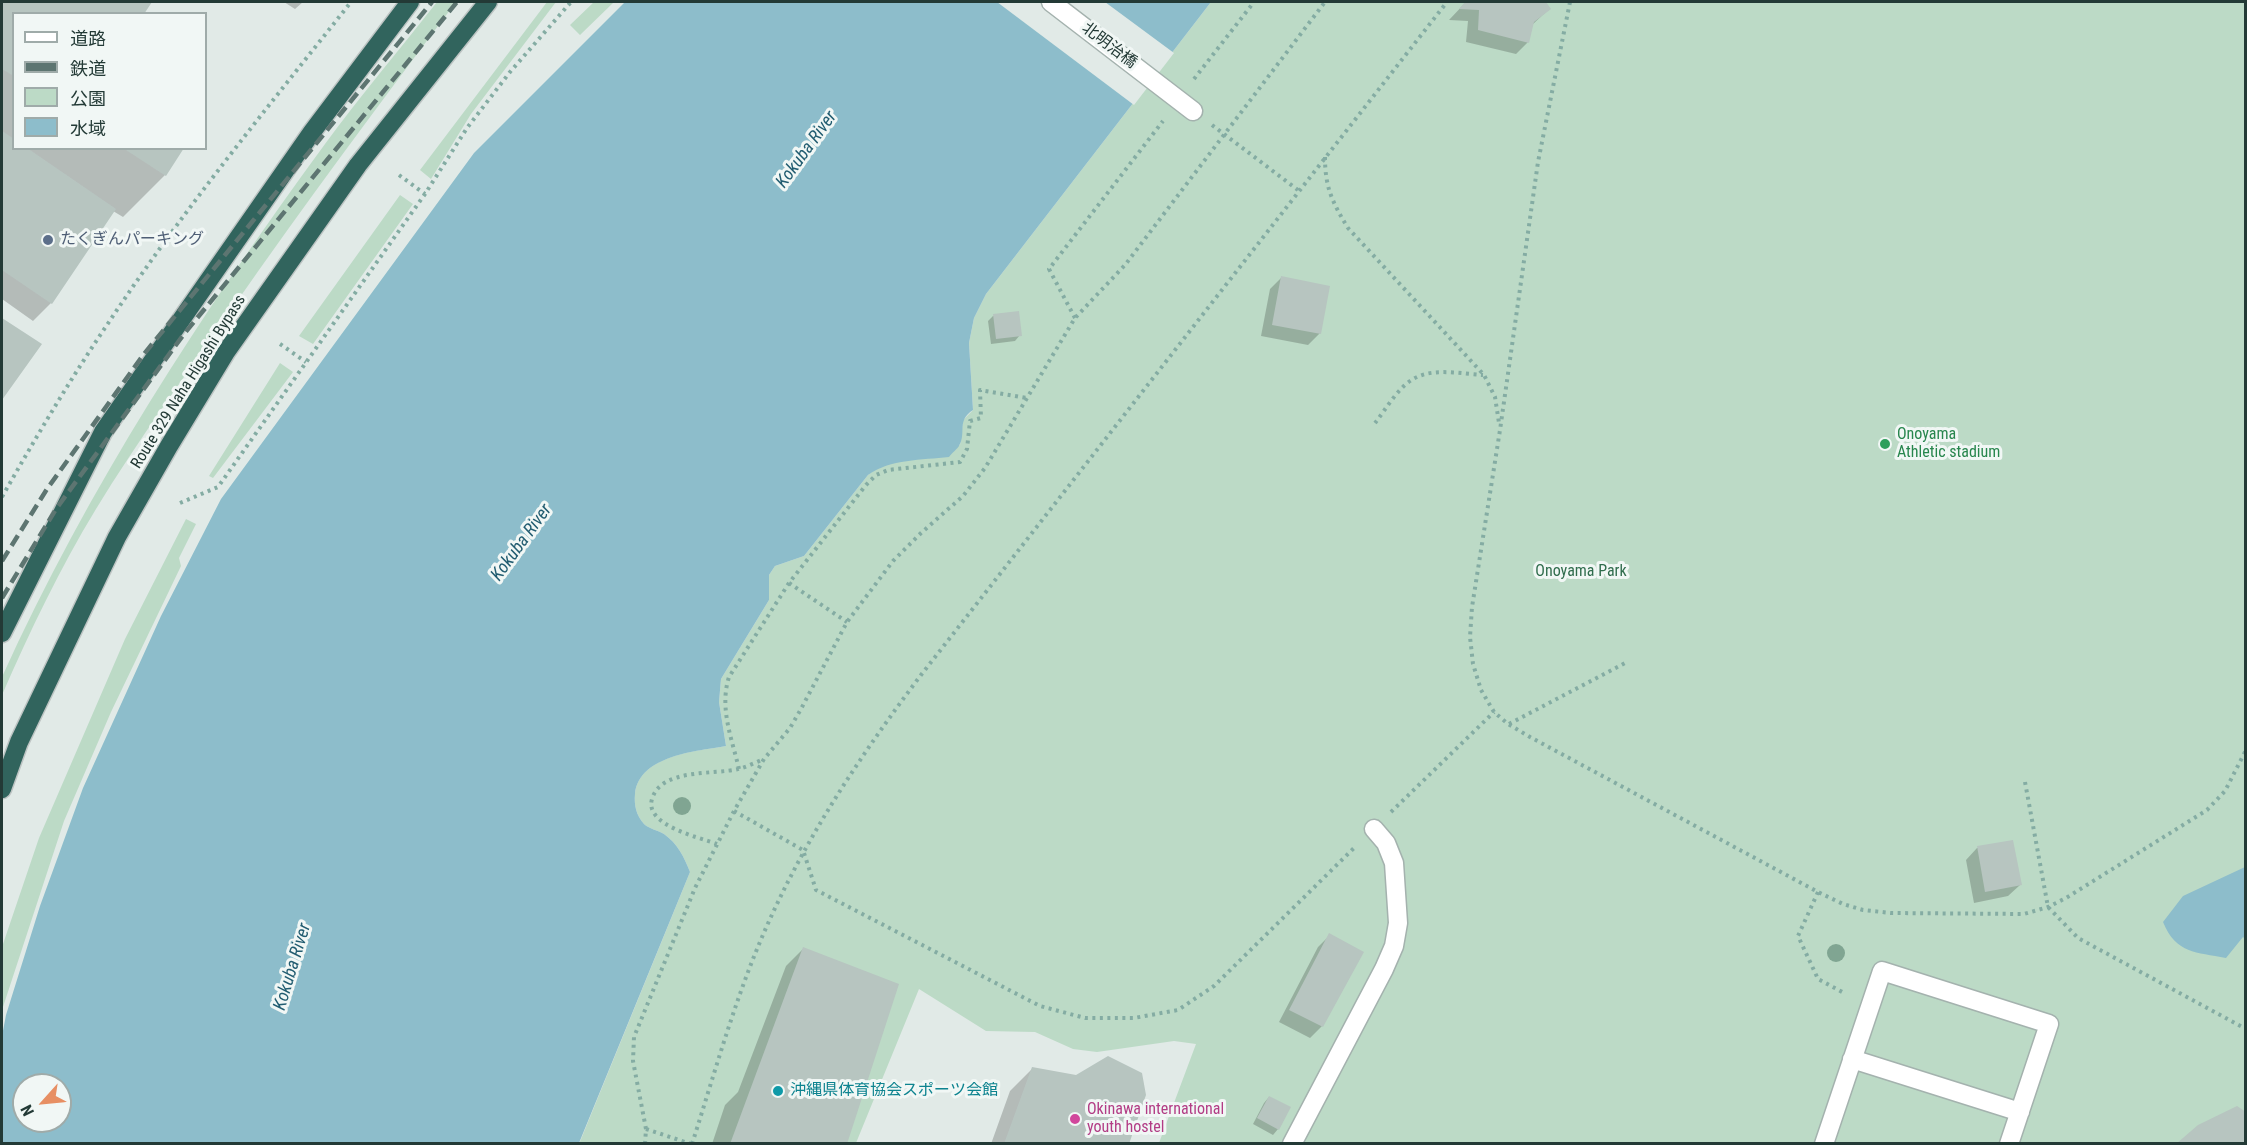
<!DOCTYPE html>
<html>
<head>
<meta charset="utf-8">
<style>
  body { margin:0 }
  #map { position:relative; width:2247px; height:1145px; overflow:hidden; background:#e1eae7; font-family:"Roboto Condensed","Noto Sans JP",sans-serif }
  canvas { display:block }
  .frame { position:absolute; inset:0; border:3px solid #233a36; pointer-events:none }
  .legend { position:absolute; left:12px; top:12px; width:195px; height:138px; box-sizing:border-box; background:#f1f7f5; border:2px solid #9faba9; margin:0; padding:8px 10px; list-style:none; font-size:18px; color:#233a36 }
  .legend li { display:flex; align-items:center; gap:12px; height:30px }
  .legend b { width:30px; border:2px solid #9faba9 }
  .north { position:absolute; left:12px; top:1073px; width:60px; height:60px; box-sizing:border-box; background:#f1f7f5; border:2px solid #9faba9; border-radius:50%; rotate:243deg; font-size:16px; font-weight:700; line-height:24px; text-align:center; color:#233a36 }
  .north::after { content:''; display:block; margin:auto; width:21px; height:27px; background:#e78f63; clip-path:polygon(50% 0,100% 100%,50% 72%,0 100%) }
</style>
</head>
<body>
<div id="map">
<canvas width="2247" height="1145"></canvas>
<div class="frame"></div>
<ul class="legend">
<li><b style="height:8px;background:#fff"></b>道路</li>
<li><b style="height:8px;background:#5d7571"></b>鉄道</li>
<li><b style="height:16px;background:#bcdac6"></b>公園</li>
<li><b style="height:16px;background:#8dbdcb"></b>水域</li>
</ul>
<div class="north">N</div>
</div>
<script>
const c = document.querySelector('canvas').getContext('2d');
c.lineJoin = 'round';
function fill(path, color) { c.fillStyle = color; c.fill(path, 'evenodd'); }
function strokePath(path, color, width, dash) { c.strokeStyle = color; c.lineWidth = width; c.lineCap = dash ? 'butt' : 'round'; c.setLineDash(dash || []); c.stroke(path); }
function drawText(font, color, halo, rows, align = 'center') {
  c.font = font + ' "Roboto Condensed","Noto Sans JP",sans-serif'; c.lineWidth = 6; c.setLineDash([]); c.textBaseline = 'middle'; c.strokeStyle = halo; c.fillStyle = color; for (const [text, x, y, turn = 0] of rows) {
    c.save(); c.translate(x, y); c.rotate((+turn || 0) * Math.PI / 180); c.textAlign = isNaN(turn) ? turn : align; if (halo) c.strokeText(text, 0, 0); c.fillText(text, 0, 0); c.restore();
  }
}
fill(new Path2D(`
  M 437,2 L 456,2 C 380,103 304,205 231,310 C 186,375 138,440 96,509 C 60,568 30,631 2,695 L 2,677 C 88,487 202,312 325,144 C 361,95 400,49 437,2 Z
  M 547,2 L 556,2 L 471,114 L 431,179 L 420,170 Z
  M 594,2 L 614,2 L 580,35 L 570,25 Z
  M 1211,2 L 2245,2 L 2245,1143 L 1159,1143 L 1196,1044 L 1174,1041 L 1097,1052 L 1073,1049 L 1035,1032 L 986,1031 L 919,989 L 856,1143 L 579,1144 L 690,872 C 684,857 678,844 664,834 C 658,830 649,829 644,824 C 636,815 634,805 635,794 C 639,755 697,751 726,746 L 719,702 L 721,679 L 769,600 L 769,575 L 775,566 L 804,556 L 868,475 L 878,467 L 960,445 L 963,420 L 973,410 L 969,343 L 974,318 L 986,294 Z
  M 400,195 L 413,204 L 313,344 L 299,336 Z
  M 280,363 L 293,372 L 213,478 L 209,476 Z
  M 186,519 L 196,524 L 179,558 L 181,566 L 111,712 L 64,821 L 2,1010 L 2,947 L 39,838 L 125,639 Z`), '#bcdac6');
fill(new Path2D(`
  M 625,2 L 1211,2 L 986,294 L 974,318 L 969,343 L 973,410 C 956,421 967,432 959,446 C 957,449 952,453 949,457 C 922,460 890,459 868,475 L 804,556 L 775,566 L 769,575 L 769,600 L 721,679 L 719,702 L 726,746 C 698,751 639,755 635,794 C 634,805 636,815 644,824 C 649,829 658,830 664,834 C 678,844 684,857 690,872 L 579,1143 L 2,1144 L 2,1036 L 6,1015 L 40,906 L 83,788 L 161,616 L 221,499 L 474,153 ZM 24,1085 L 60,1085 L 60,1121 L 24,1121 Z
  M 2245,867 L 2245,939 L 2243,937 L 2226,958 C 2196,952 2176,954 2163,922 L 2183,896 Z`), '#8dbdcb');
fill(new Path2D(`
  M 997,2 L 1105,2 L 1174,53 L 1134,105 Z`), '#e1eae7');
fill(new Path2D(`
  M 2,2 L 150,2 L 142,14 L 14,14 L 14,148 L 182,148 L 165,175 L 123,217 L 113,211 L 51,303 L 33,321 L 2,299 Z
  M 284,2 L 303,2 L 295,9 Z
  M 1466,2 L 1544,2 L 1549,9 L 1532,25 L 1528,42 L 1516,54 L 1466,42 L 1468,21 L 1449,20 Z
  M 1281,278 L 1320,333 L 1308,345 L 1261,336 L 1270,289 Z
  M 1018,313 L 1020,335 L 1015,341 L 991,344 L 988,321 L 993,316 Z
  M 2,319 L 40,344 L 2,398 Z
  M 2012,842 L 2020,885 L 2008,896 L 1974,903 L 1966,860 L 1977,848 Z
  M 1330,935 L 1322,1026 L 1310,1038 L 1279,1022 L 1318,947 Z
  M 803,949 L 846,1144 L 712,1144 L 725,1105 L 738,1092 L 786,966 Z
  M 1033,1068 L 1127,1144 L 991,1144 L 1010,1091 Z
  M 1269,1097 L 1278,1129 L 1273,1135 L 1253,1124 L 1264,1103 Z`), '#0003');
fill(new Path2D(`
  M 2,2 L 152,2 L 144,14 L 14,14 L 14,76 L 2,69 Z
  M 1465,2 L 1546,2 L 1551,9 L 1534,22 L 1529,43 L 1478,30 L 1479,10 L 1459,9 Z
  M 2,131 L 14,139 L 14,148 L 27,148 L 116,209 L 52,304 L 2,270 Z
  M 123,148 L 184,148 L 166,176 Z
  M 1281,276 L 1330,286 L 1321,334 L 1272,325 Z
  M 1019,311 L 1022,336 L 996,339 L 993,314 Z
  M 2,318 L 42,344 L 2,400 Z
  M 2013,840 L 2022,885 L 1985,892 L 1977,846 Z
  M 1329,933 L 1364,952 L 1323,1027 L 1289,1010 Z
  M 803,947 L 899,984 L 847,1144 L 730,1144 Z
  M 1108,1056 L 1142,1073 L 1146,1095 L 1129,1144 L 1004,1144 L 1032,1067 L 1076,1075 Z
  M 1269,1096 L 1291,1107 L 1279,1130 L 1257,1118 Z
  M 2237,1106 L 2246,1112 L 2246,1144 L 2176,1144 L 2198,1125 Z`), '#b7c5c0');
const minor = new Path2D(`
  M 1051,2 L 1193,111
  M 1852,1059 L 2020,1112
  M 1292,1144 L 1384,969 L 1394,946 L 1398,923 L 1394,863 L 1386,843 L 1374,829
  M 1824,1144 L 1882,971 L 2049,1024 L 2009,1144`);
const highway = new Path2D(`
  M 2,633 L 103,432 L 312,132 L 410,2
  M 2,789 L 19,742 L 117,537 L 169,446 L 226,352 L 358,165 L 488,2`);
strokePath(minor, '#a4b2ae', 21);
strokePath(highway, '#bdc4c3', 21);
strokePath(new Path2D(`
  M 1570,2 L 1538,162 L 1500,430 L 1472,607 L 1470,637 L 1473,664 L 1481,690 L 1494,712 L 1508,724 L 1530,737 L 1818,892 L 1843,904 L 1863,910 L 1891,913 L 2024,914 L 2048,907 L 2066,898 L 2207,810 L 2225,791 L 2246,750
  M 1194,79 L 1254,2
  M 1212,125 L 1298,190
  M 1325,157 C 1325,187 1332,202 1348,228 L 1484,375 L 1495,397 L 1499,423
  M 399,175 L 425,194
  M 1075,318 L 1049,269 L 1163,121
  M 280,344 L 306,362
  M 1375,423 C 1387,408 1399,385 1417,377 C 1436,368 1463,374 1483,375
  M 2,497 C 36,437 71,378 109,322 C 183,210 268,107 351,2
  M 180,503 L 218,487 L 425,194 L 467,128 L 510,72 L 571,2
  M 789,583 L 847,622
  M 1509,724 L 1627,662
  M 739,769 C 732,739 719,708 729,677 L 789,583 L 866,485 L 876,475 L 888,470 L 960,462 L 967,449 L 970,421 L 981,418 L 980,390 L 1027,398
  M 2025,782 L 2048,907 L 2078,938 L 2246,1029
  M 734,811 L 803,850 L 816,890 L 1040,1006 L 1085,1018 L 1134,1018 L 1178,1010 L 1214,986 L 1356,846
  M 1391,812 L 1494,712
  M 717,844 C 698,837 644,825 652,799 C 661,768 714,775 738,769 C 747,767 756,762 764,759
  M 1818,892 L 1798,936 L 1818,979 L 1846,994
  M 646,1129 L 691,1144
  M 645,1144 L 646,1129 L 633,1061 L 634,1037 L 695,888 L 734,811 L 764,759 L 790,728 L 801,709 L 847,622 L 893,561 L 921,533 L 963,496 L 985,468 L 1075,318 L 1125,265 L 1325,2
  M 692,1144 C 716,1069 737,991 770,919 C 810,831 863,752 921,675 L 1447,2`), '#84aca3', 4, [3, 4.5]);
strokePath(minor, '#fff', 18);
strokePath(highway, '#31645d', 18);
strokePath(new Path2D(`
  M 2,561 L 47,489 L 144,354 L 432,2
  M 2,598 L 56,509 L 184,334 L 457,2`), '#5d7571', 4.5, [12, 6]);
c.fillStyle = '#80a592';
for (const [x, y] of [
  [682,806],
  [1836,953]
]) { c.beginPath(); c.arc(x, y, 9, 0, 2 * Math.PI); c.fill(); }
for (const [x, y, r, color] of [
  [48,240,6,"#5c6f8a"],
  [1885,444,6,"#2e9e5b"],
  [778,1091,6,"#0f9aa8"],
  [1075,1119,6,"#d1479c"]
]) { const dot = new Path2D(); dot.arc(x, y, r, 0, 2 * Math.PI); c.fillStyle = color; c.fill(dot); strokePath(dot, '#f1f7f5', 2); }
drawText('16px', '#233a36', '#f1f7f5', [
  ["北明治橋",1109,46,37],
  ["Route 329 Naha Higashi Bypass",189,382,-58]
]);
drawText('16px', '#4e5e75', '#f1f7f5', [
  ["たくぎんパーキング",60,240]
], 'left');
drawText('16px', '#27864d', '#f1f7f5', [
  ["Onoyama",1897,435],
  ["Athletic stadium",1897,453]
], 'left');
drawText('16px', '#306d4d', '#f1f7f5', [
  ["Onoyama Park",1581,572]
]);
drawText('16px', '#0d838f', '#f1f7f5', [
  ["沖縄県体育協会スポーツ会館",790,1091]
], 'left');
drawText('16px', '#b23c85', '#f1f7f5', [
  ["Okinawa international",1087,1110],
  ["youth hostel",1087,1128]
], 'left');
drawText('italic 18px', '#225d71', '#f1f7f5', [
  ["Kokuba River",807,150,-54],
  ["Kokuba River",522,543,-54],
  ["Kokuba River",293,967,-73]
]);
</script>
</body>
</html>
